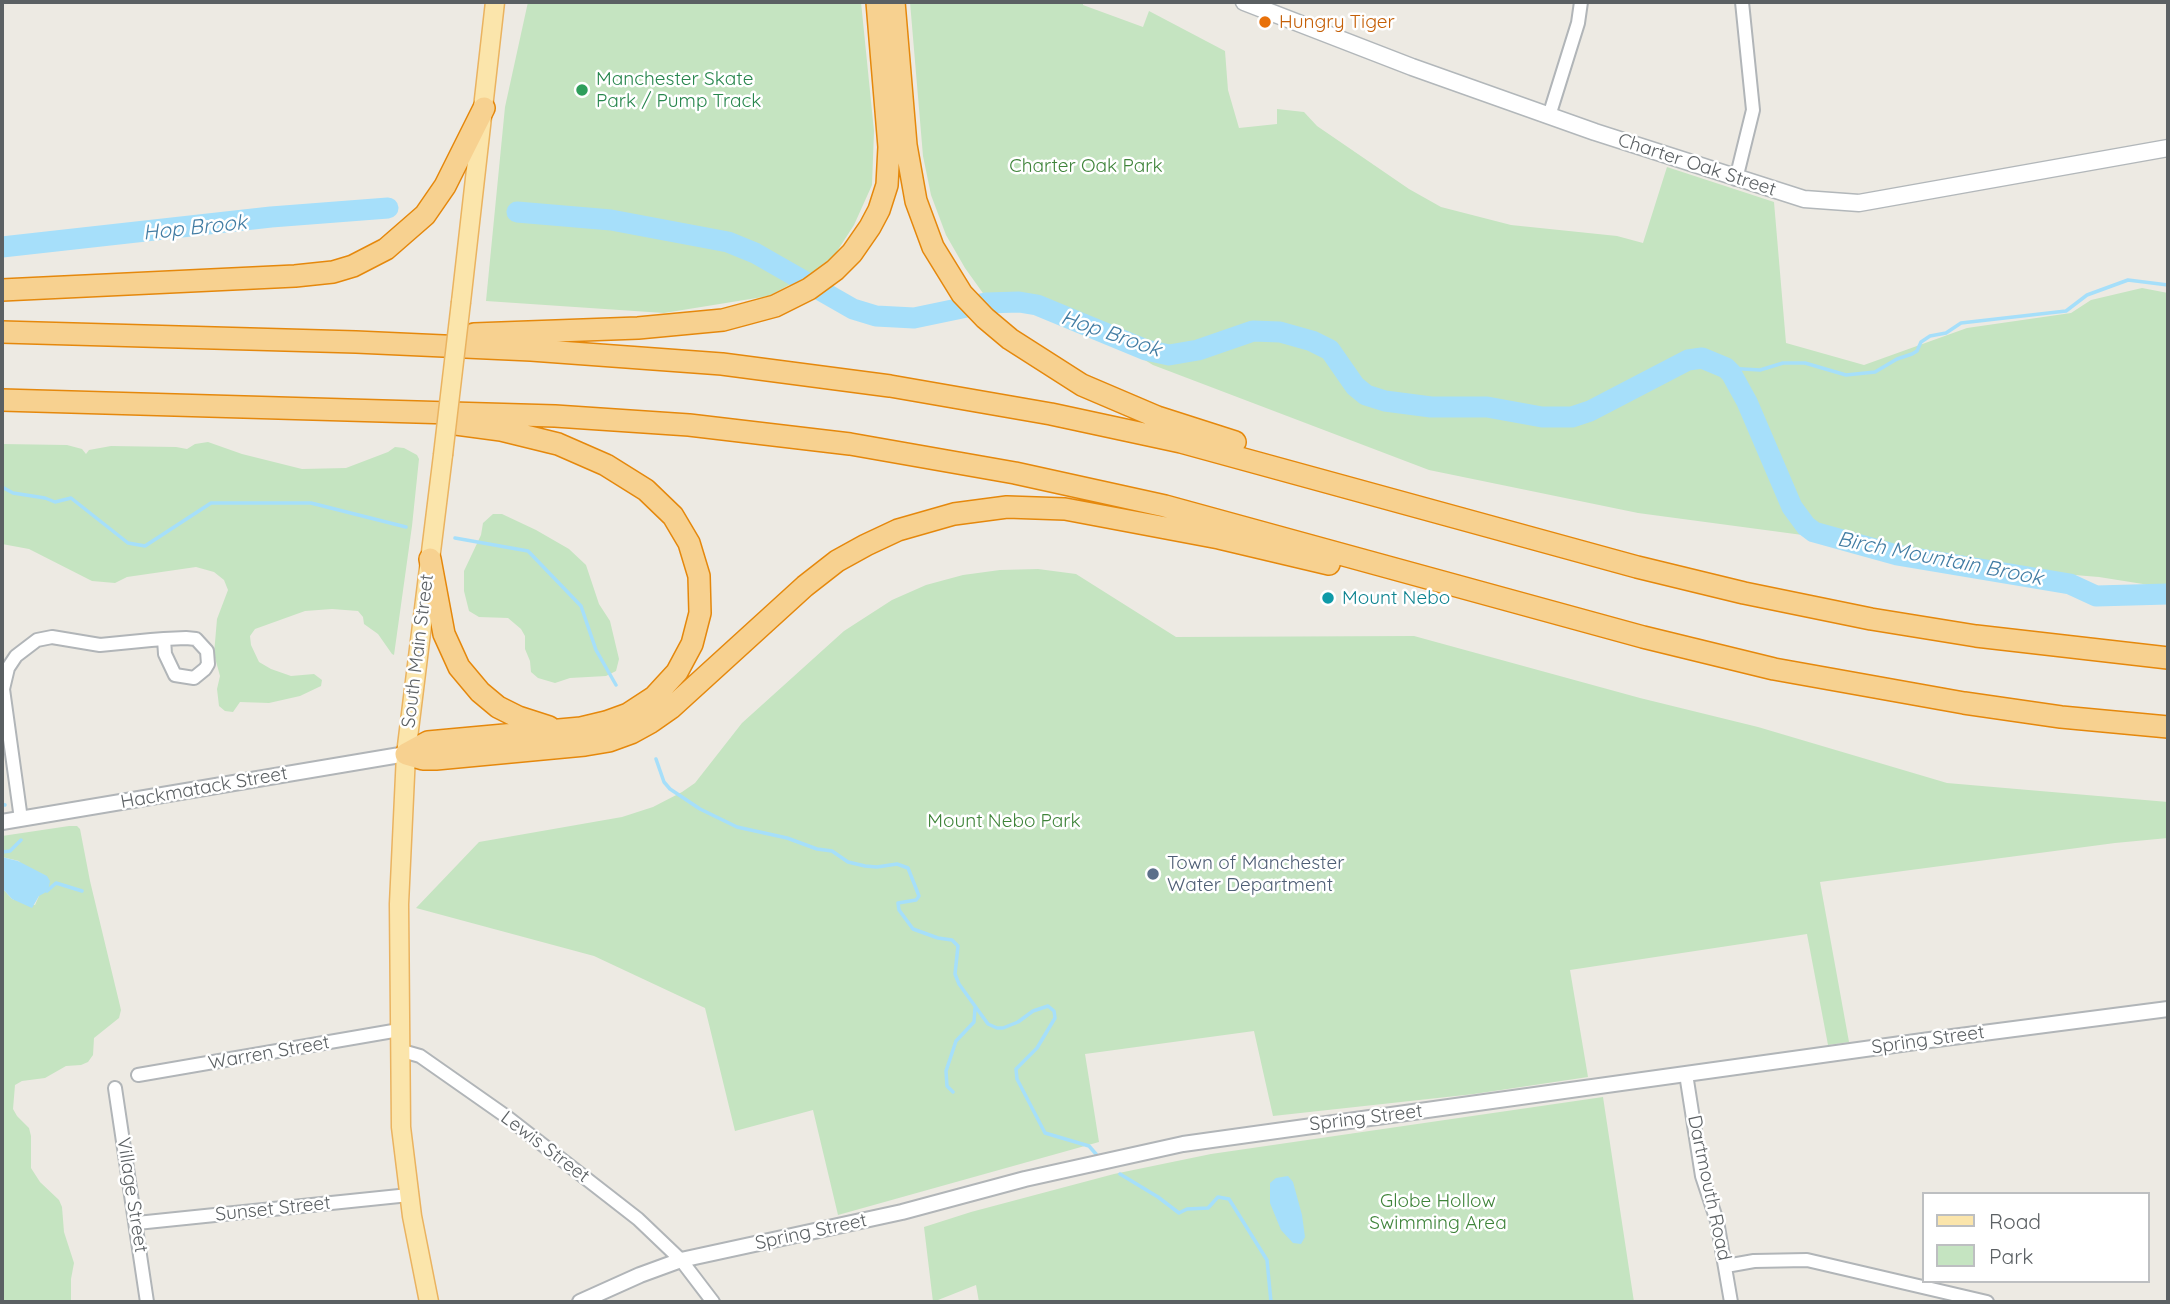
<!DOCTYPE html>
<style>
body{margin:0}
#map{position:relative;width:2170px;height:1304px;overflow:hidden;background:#edeae3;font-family:Quicksand,sans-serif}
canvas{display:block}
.frame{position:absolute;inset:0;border:4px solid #5b6063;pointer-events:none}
.legend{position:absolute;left:1922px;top:1192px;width:228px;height:91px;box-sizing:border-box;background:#fff;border:2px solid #bdbfc1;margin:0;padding:9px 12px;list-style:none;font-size:21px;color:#5b6063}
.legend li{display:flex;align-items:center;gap:14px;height:35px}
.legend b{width:35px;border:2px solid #bdbfc1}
</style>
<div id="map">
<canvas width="2170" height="1304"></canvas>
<div class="frame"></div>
<ul class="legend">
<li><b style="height:9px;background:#fbe5ab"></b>Road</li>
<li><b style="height:19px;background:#c5e4c1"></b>Park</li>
</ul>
</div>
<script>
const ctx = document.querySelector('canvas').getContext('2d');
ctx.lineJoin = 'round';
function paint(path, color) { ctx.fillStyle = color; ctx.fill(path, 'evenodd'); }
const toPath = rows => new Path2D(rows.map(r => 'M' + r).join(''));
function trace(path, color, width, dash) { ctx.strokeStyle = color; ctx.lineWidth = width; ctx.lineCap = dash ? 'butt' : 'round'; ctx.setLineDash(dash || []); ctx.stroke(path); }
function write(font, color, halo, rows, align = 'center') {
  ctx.font = font + ' Quicksand,sans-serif'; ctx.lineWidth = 5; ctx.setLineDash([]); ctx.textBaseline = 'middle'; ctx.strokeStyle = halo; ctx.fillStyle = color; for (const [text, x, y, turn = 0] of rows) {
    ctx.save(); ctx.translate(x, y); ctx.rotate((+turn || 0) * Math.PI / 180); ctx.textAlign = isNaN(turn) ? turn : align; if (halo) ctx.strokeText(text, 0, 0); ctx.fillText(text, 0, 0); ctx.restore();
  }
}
paint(toPath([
 [528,2,861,2,874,131,872,185,854,225,834,256,811,273,769,296,664,313,486,301,505,107],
 [910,2,1083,2,1083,5,1143,27,1149,11,1225,51,1228,90,1239,128,1277,124,1277,109,1304,112,1317,126,1409,189,1441,207,1511,225,1617,236,1643,243,1667,167,1774,202,1786,343,1864,365,1967,328,2071,313,2091,300,2142,288,2168,293,2168,588,2099,577,2001,569,1810,536,1638,513,1429,470,1153,365,1106,337,1043,310,990,303,965,268,946,235,931,195,923,156],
 [208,442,242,454,302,469,346,468,388,452,395,447,404,448,417,455,419,459,412,526,394,655,392,654,378,634,364,624,363,617,358,611,332,609,305,611,255,629,250,636,251,645,259,662,271,669,291,676,314,674,322,680,321,686,300,696,269,703,240,702,233,712,225,711,219,706,217,689,220,676,214,654,217,619,228,590,224,580,214,572,196,567,127,577,115,583,92,581,29,549,2,544,2,444,67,445,82,449,86,454,89,450,111,446,176,447,187,449,195,444],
 [493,514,502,514,536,530,569,549,586,565,599,604,610,621,619,659,616,671,606,676,570,678,555,683,538,678,531,672,530,661,525,649,525,636,521,629,508,618,479,617,469,611,464,591,464,571,481,535,483,523],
 [1038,569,1076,574,1176,637,1414,636,1640,698,1758,727,1947,783,2168,802,2168,838,2115,843,1820,882,1849,1042,1828,1045,1807,934,1570,970,1588,1077,1474,1094,1273,1116,1254,1031,1085,1054,1099,1142,838,1215,813,1110,735,1131,705,1008,594,956,416,908,479,842,622,817,653,807,682,792,695,783,742,723,844,631,892,600,926,585,963,575,1000,570],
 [69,826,77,826,80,829,90,881,121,1010,119,1018,94,1038,93,1055,88,1062,81,1065,66,1066,45,1078,22,1081,15,1085,13,1109,17,1116,29,1128,31,1136,31,1168,40,1182,59,1200,62,1207,64,1232,74,1263,71,1279,71,1302,2,1302,2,888,12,899,35,905,39,896,19,861,2,857,2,836],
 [1603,1097,1634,1302,979,1302,976,1285,933,1302,924,1227,971,1212,1114,1174,1211,1154]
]), '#c5e4c1');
paint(toPath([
 [2,857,18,861,47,876,50,881,48,891,39,896,32,908,12,899,2,888],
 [1288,1176,1293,1182,1302,1215,1305,1237,1301,1244,1293,1243,1281,1230,1270,1203,1270,1183,1276,1178]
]), '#a6dffa');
trace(toPath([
 [1726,368,1760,370,1783,363,1805,363,1846,375,1875,372,1897,359,1912,354,1917,351,1921,342,1930,336,1946,333,1961,323,2066,311,2087,295,2128,280,2168,285],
 [2,487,13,493,45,498,55,502,71,498,128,543,145,546,211,503,311,503,406,527],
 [455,538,528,551,581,606,596,650,616,685],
 [656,759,664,782,670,789,700,809,737,827,787,838,817,849,832,851,848,862,865,866,877,867,897,864,908,868,919,896,916,900,898,903,899,910,913,929,938,938,952,940,958,946,955,974,959,984,988,1024,997,1028,1003,1028,1018,1022,1033,1011,1048,1006,1054,1011,1055,1018,1037,1048,1016,1069,1017,1079,1045,1133,1089,1146,1096,1154],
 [2,804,5,805],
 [2,852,10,851,21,840],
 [47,891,56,883,82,891],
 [953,1092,947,1086,946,1071,956,1041,974,1022,975,1008],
 [1120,1174,1158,1197,1179,1213,1187,1209,1208,1208,1218,1197,1229,1199,1267,1260,1271,1302]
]), '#a6dffa', 3.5);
trace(toPath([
 [517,212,611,220,728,242,755,253,853,309,876,316,914,318,986,303,1019,302,1037,305,1146,350,1169,355,1198,350,1253,331,1280,332,1312,341,1330,350,1355,386,1366,395,1385,401,1431,407,1487,407,1542,417,1572,417,1590,411,1688,360,1702,358,1726,368,1731,373,1747,402,1792,507,1806,526,1814,532,1897,555,2070,584,2096,596,2168,594],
 [2,247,271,217,388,208]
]), '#a6dffa', 21);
const minor = toPath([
 [1549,116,1578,23,1581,2],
 [1736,179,1753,110,1742,2],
 [21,819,3,689,8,668,16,656,37,640,52,637,100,645,151,640,164,639,186,638,196,639,207,651,208,664,205,669,194,678,175,675,165,654,164,639],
 [399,1050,420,1056,507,1117,638,1219,681,1260,713,1302],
 [1686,1074,1702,1176,1717,1221,1731,1302],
 [138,1075,399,1030],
 [115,1088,147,1302],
 [137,1223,409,1195],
 [1726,1266,1754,1261,1807,1260,1987,1302]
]);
const tertiary = toPath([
 [2,822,406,754],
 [580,1302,640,1275,681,1260,902,1212,1025,1179,1183,1144,1937,1039,2168,1009]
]);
const secondary = toPath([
 [1244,2,1412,67,1595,132,1804,199,1859,203,2168,148]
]);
const primary = toPath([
 [461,302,495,2],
 [429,1302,412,1216,401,1127,399,904,406,754,443,455]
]);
const motorway = toPath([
 [894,2,906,145,916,201,933,247,962,294,985,318,1010,339,1082,385,1157,417,1235,442],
 [2,290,295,276,333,272,353,266,386,249,425,215,445,186,484,108],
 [2,332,356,342,531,350,722,364,890,386,1051,414,1181,442,1637,567,1744,593,1871,619,1976,636,2168,658],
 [474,334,638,328,723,320,775,306,809,289,835,270,852,253,870,227,879,210,887,185,889,147,877,2],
 [2,400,555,416,689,425,850,444,1015,473,1165,506,1643,637,1774,669,1964,703,2061,717,2168,727],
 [430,559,444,634,459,667,480,692,498,707,518,717,549,727],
 [406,754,423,759,436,759,585,745,609,741,631,733,651,722,671,708,805,586,837,561,866,545,898,530,954,514,1007,507,1065,509,1219,538,1329,564],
 [406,754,428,742,581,728,606,722,628,714,654,697,677,672,692,644,700,613,699,576,689,543,673,516,646,490,606,465,558,444,501,430,456,424]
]);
trace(minor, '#b1b5b8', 16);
trace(tertiary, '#b1b5b8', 18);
trace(secondary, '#b2b7ba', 19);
trace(primary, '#eab360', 21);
trace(motorway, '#e5880c', 24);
trace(minor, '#fff', 12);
trace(tertiary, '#fff', 14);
trace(secondary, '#fff', 16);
trace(primary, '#fbe5ab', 18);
trace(motorway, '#f7d190', 21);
const primaryBridge = toPath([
 [443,455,461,302]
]);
trace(primaryBridge, '#eab360', 21, []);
trace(primaryBridge, '#fbe5ab', 18);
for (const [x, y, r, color] of [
 [1265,22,7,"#e8710a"],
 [582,90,7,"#2e9e5b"],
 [1328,598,7,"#0f9aa8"],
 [1153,874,7,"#5c6f8a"]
]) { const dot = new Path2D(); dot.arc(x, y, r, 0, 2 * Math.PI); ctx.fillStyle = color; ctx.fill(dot); trace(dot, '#fff', 2.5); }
write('19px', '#c56008', '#fff', [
 ["Hungry Tiger",1279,22]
], 'left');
write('19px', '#27864d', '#fff', [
 ["Manchester Skate",596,79],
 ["Park / Pump Track",596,101]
], 'left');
write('19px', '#5b6063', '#fff', [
 ["Charter Oak Street",1697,165,18],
 ["South Main Street",418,651,-83],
 ["Hackmatack Street",204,788,-10],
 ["Spring Street",1928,1040,-8],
 ["Warren Street",269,1053,-10],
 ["Spring Street",1366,1118,-7],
 ["Lewis Street",545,1147,37],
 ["Dartmouth Road",1709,1188,78],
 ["Village Street",132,1195,81],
 ["Sunset Street",273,1209,-6],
 ["Spring Street",811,1232,-12]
]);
write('19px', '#3f843a', '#fff', [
 ["Charter Oak Park",1086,166],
 ["Mount Nebo Park",1004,821],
 ["Globe Hollow",1438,1201],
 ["Swimming Area",1438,1223]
]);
write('19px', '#0d838f', '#fff', [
 ["Mount Nebo",1342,598]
], 'left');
write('19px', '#4e5e75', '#fff', [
 ["Town of Manchester",1167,863],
 ["Water Department",1167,885]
], 'left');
write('italic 21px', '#417ca3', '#fff', [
 ["Hop Brook",195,228,-6],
 ["Hop Brook",1111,334,19],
 ["Birch Mountain Brook",1940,559,11]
]);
</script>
